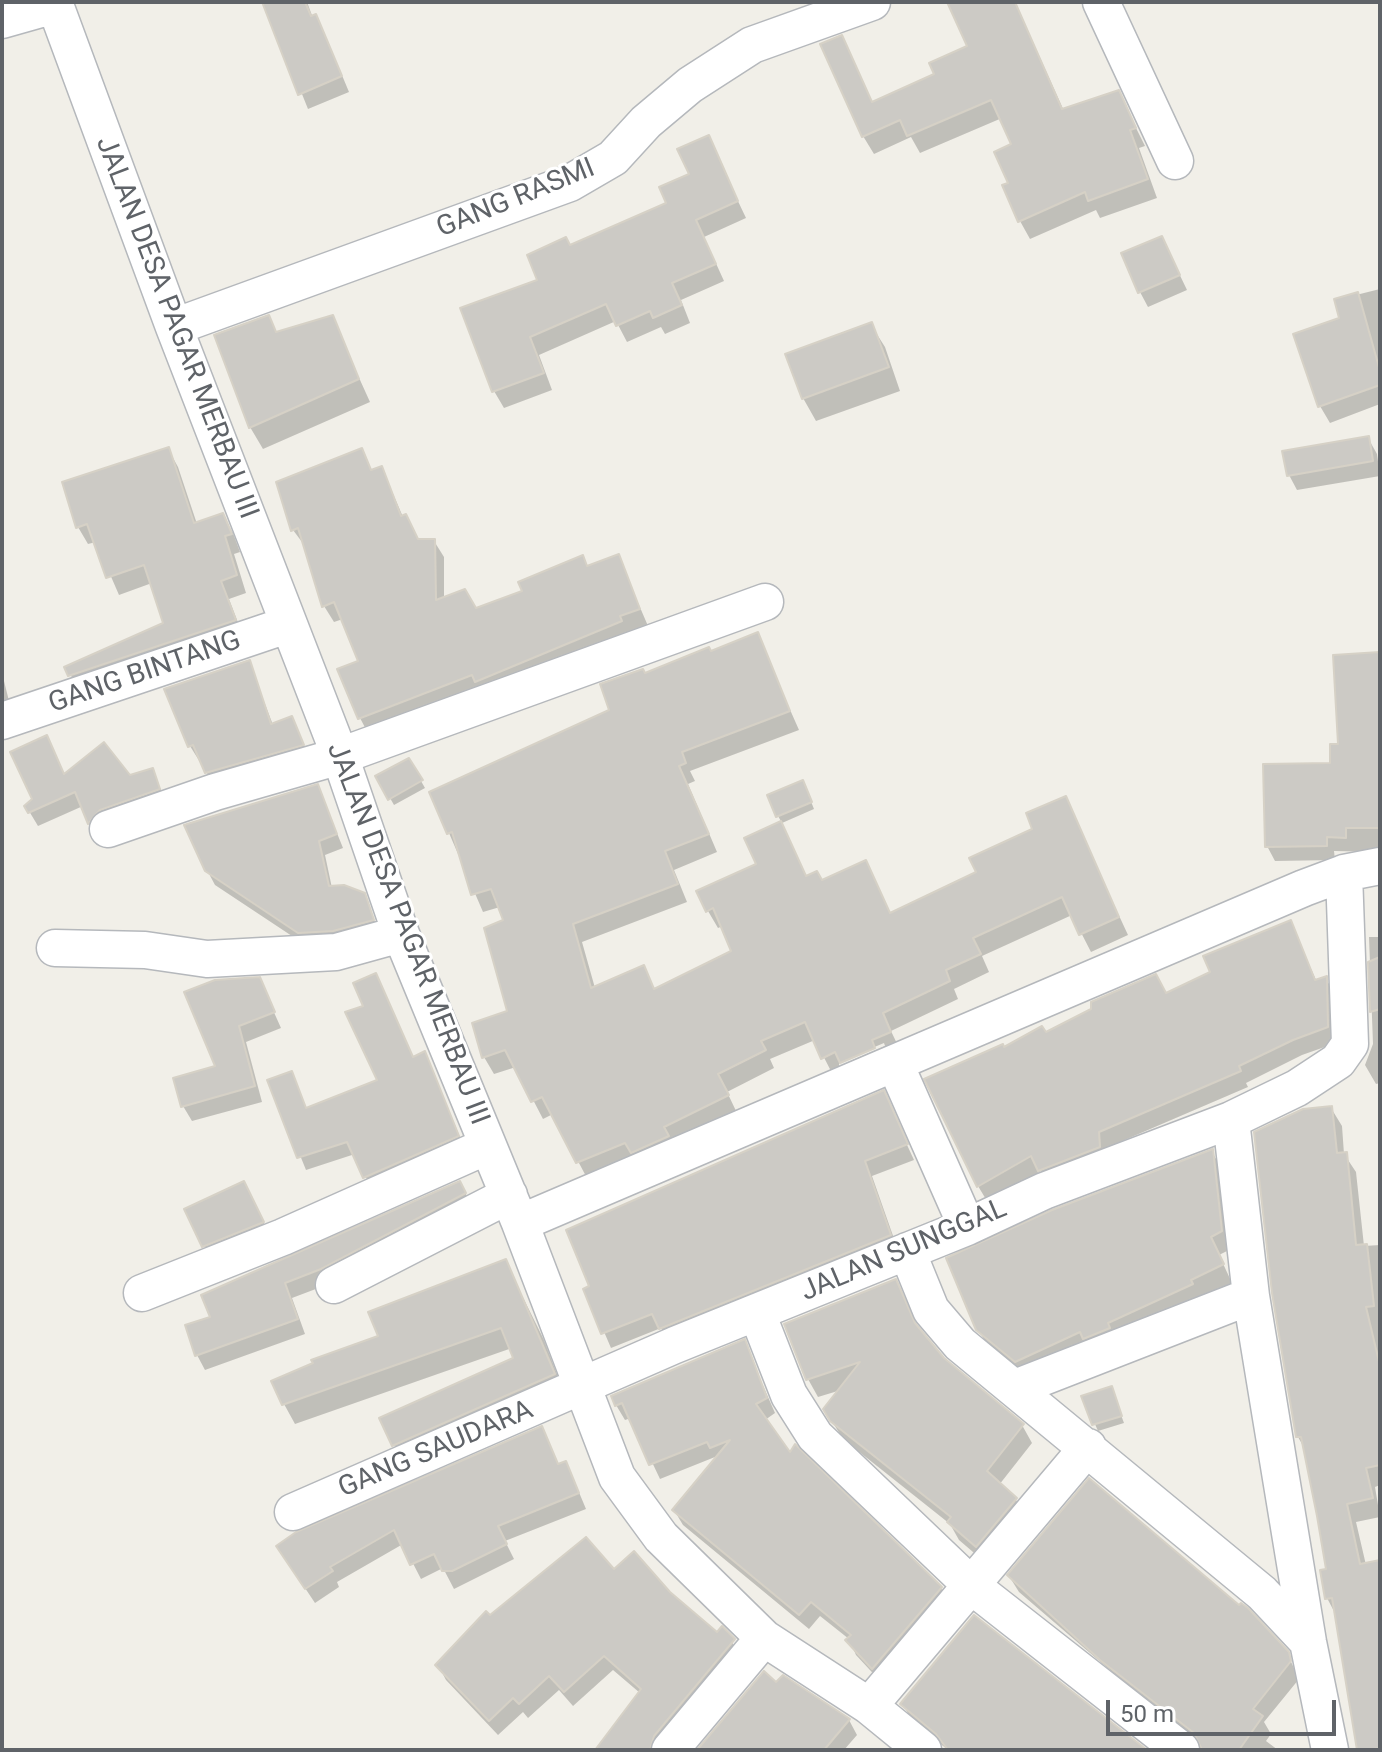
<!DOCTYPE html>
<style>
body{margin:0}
#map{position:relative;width:1382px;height:1752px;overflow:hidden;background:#f1efe8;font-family:Roboto,sans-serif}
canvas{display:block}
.frame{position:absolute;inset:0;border:4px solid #5f6368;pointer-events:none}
.scale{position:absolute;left:1106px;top:1700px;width:230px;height:36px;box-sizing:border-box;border:4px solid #5f6368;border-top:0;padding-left:10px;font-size:24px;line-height:28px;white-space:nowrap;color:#5f6368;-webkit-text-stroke:6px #fff;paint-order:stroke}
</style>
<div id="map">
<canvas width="1382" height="1752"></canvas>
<div class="frame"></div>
<div class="scale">50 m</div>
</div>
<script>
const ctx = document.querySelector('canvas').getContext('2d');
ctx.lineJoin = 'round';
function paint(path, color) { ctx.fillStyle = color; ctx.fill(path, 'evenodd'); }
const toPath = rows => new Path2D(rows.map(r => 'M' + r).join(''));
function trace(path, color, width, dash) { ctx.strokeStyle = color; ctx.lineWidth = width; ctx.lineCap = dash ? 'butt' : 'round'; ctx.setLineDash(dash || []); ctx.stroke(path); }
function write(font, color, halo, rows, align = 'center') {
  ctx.font = font + ' Roboto,sans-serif'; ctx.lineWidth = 6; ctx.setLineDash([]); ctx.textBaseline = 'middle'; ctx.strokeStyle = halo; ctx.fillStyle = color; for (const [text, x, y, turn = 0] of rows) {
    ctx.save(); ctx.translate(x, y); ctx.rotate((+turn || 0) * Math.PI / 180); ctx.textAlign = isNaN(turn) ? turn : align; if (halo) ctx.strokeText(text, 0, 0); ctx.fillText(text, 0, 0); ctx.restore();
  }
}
paint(toPath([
 [265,2,307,2,313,18,315,17,324,32,349,92,308,109],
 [950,2,1015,2,1064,111,1118,92,1145,146,1139,148,1157,198,1100,218,1096,210,1030,239,1020,221,1010,184,1014,145,1002,118,920,153,911,137,874,154,863,136,842,37,873,103,936,75,970,47],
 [708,138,746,218,704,237,724,281,681,300,690,323,665,334,661,327,627,342,616,321,539,355,552,390,504,408,494,391,540,281,570,247,669,204,691,175],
 [1162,238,1187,290,1148,307,1140,292],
 [1380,289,1380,404,1330,423,1320,406,1341,320,1336,300],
 [268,317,278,334,332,318,370,402,263,449,250,427],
 [871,325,885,347,900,391,816,421,803,398],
 [1368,438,1377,454,1380,476,1297,490,1289,475],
 [168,449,178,467,197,524,222,515,233,533,240,552,234,554,246,593,229,599,244,638,80,693,67,668,165,624,152,583,119,595,96,542,88,544,78,527],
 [361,451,372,472,382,468,403,517,418,541,434,541,444,557,444,599,475,610,618,556,648,626,369,735,360,718,361,662,343,619,334,622,324,606,305,546,293,530],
 [757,635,799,730,690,771,695,781,688,784,717,852,674,870,687,902,582,942,595,988,643,968,655,990,734,952,723,926,718,928,708,911,758,865,780,824,807,878,822,883,875,881,891,914,978,873,1035,830,1065,799,1128,935,1091,952,1072,915,982,956,989,972,954,989,958,999,891,1031,900,1050,833,1075,815,1040,770,1059,774,1068,727,1092,737,1113,588,1180,553,1114,543,1119,516,1067,494,1074,484,1057,510,1013,506,921,500,907,483,912,449,833,612,711,644,675],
 [884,1043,885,1046,839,1066,839,1062],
 [1380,654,1380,852,1334,851,1335,860,1275,861,1267,846,1332,765,1340,746,1335,657],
 [249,662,273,725,291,718,310,758,215,786,190,746],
 [2,673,12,713,2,718],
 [54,752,65,776,129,778,152,770,167,803,97,836,83,806,38,826,26,806,34,800],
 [409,760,425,788,394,805,378,777],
 [318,786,343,848,325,855,332,888,363,894,380,934,307,946,215,885,207,870],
 [806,789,814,809,782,823,778,816],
 [1290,922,1317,982,1326,979,1335,994,1336,1043,1302,1055,1246,1083,1248,1087,1106,1148,1108,1163,1049,1186,1041,1171,987,1201,978,1186,1004,1049,1166,996,1213,973],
 [1369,937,1380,937,1380,1083,1376,1084,1365,1065,1373,1044],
 [259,979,281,1028,246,1042,262,1102,192,1121,183,1106,218,1068],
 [413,1059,431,1067,465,1149,372,1190,355,1154,306,1170,270,1081,291,1073,307,1110,379,1081],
 [883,1093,914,1160,872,1176,898,1250,669,1343,661,1328,611,1348,586,1290,592,1287,654,1196,652,1192],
 [1331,1108,1342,1126,1344,1154,1356,1172,1364,1246,1380,1245,1380,1485,1375,1487,1380,1517,1356,1522,1366,1565,1380,1562,1380,1750,1359,1750,1336,1615,1327,1598,1329,1571,1306,1451,1298,1437],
 [1212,1152,1222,1169,1231,1249,1219,1255,1232,1283,1026,1379,989,1348,978,1329],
 [460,1183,468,1198,329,1284,292,1298,305,1334,205,1370,197,1355,213,1318],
 [252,1198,271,1238,212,1261,204,1246],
 [505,1261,544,1340,565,1395,405,1464,394,1445,516,1359,512,1348,295,1424,284,1404],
 [895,1281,919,1331,943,1359,1022,1425,1032,1443,999,1485,1016,1500,1026,1517,987,1564,959,1540,950,1524,843,1439,825,1410,841,1390,818,1397,808,1379],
 [744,1342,775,1413,765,1420,790,1455,941,1588,949,1603,882,1683,856,1655,849,1639,820,1616,809,1629,683,1525,674,1510,720,1455,660,1479,631,1418,625,1420,616,1405],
 [1111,1388,1124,1423,1098,1431,1083,1397],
 [542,1428,559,1466,565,1463,573,1478,586,1509,505,1541,514,1559,454,1589,443,1568,421,1579,403,1544,337,1582,339,1587,315,1603,287,1561],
 [1009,1576,1287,1653,1299,1679,1264,1722,1271,1734,1266,1741,1278,1750,1203,1750,1019,1592],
 [669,1594,717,1635,722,1629,742,1656,665,1750,652,1750,631,1732,640,1693,613,1670,573,1706,559,1690,528,1718,523,1712,498,1735,446,1680,438,1665,490,1618],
 [776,1685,849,1720,857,1735,844,1750,699,1750],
 [903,1704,1144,1750,948,1750,912,1721]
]), '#0003');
const building = toPath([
 [262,2,305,2,311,16,316,14,342,76,298,95,262,2],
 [947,2,1015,2,1062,109,1119,90,1136,128,1130,130,1148,179,1088,201,1085,192,1018,222,1002,185,1008,183,994,152,1011,144,991,100,907,136,900,120,862,137,820,44,842,35,872,102,934,74,929,63,967,46,947,2],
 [709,135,738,201,696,220,716,264,672,283,682,305,653,318,650,311,616,326,606,304,530,337,544,373,492,392,460,308,537,280,527,255,566,237,570,245,666,203,659,187,689,174,677,149,709,135],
 [1162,236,1180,275,1138,293,1121,253,1162,236],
 [1358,292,1380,371,1380,385,1318,407,1293,334,1339,318,1334,299,1358,292],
 [269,315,276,332,333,315,359,379,249,428,214,335,269,315],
 [872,322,889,367,802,399,785,354,872,322],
 [1369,436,1373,461,1287,476,1282,451,1369,436],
 [169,447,194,523,223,513,232,534,225,536,237,575,221,581,236,620,68,676,64,667,163,623,144,565,106,578,87,524,76,528,62,482,169,447],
 [362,448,371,470,382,466,401,516,406,514,418,539,435,539,436,600,465,589,476,608,522,591,518,582,583,555,587,566,619,554,640,609,620,616,622,621,475,682,472,675,358,719,337,669,358,661,334,602,322,607,298,528,291,531,276,482,362,448],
 [758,632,790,711,682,752,686,763,679,766,709,834,665,851,678,884,573,924,591,988,644,965,654,989,731,951,713,908,706,912,696,891,756,864,744,838,781,821,806,876,817,871,822,880,866,860,890,913,976,872,969,858,1032,829,1026,813,1066,796,1119,917,1079,935,1062,897,973,938,981,954,946,970,950,981,883,1013,891,1032,872,1040,875,1048,840,1063,835,1052,821,1059,805,1022,761,1041,766,1050,718,1074,729,1095,664,1127,669,1136,631,1153,625,1143,576,1163,542,1097,531,1102,505,1050,482,1058,472,1023,507,1011,484,928,503,920,491,889,471,895,452,832,447,834,429,792,609,710,600,684,643,669,645,673,709,647,711,651,758,632],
 [1380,652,1379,828,1346,828,1346,838,1327,837,1327,846,1265,847,1263,764,1330,763,1330,744,1338,744,1333,655,1380,652],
 [250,660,271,724,292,716,304,745,205,773,193,745,188,747,164,689,250,660],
 [47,735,64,774,104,742,130,775,153,768,160,789,100,810,88,824,75,792,28,813,24,806,32,799,10,752,47,735],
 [409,758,423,780,388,800,375,776,409,758],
 [803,780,812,802,776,817,767,795,803,780],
 [318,784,337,834,319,841,329,886,344,885,365,893,374,920,333,931,298,933,205,871,184,825,318,784],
 [1291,920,1315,980,1327,976,1328,1027,1293,1040,1239,1066,1241,1071,1099,1132,1100,1147,1038,1171,1031,1156,977,1187,924,1079,1003,1044,1004,1047,1042,1026,1046,1032,1091,1009,1091,1002,1156,974,1166,993,1210,972,1203,956,1291,920],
 [1380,957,1380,1009,1370,1012,1368,962,1380,957],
 [376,973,413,1057,425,1051,459,1136,363,1178,347,1142,297,1158,267,1080,292,1071,306,1108,377,1080,345,1012,363,1006,353,983,376,973],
 [260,977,275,1012,239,1026,255,1086,181,1107,173,1078,215,1066,184,992,215,980,260,977],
 [884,1090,908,1144,865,1161,891,1235,659,1329,652,1314,601,1334,583,1289,589,1286,566,1230,884,1090],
 [1332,1106,1337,1153,1347,1152,1356,1245,1367,1244,1374,1306,1366,1307,1380,1366,1380,1465,1366,1468,1373,1498,1347,1504,1360,1564,1380,1560,1380,1748,1367,1750,1357,1750,1332,1598,1325,1599,1320,1570,1326,1569,1317,1516,1301,1437,1296,1437,1272,1293,1254,1132,1303,1109,1332,1106],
 [1213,1149,1222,1231,1211,1237,1224,1264,1191,1280,1193,1284,1108,1323,1110,1328,1083,1339,1080,1332,1015,1362,976,1330,946,1258,1052,1210,1213,1149],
 [244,1181,264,1222,202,1247,184,1209,244,1181],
 [460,1181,466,1193,321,1269,285,1283,298,1319,195,1356,185,1325,210,1317,201,1295,460,1181],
 [506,1259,555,1374,392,1446,379,1418,513,1358,501,1328,282,1405,271,1381,313,1363,311,1360,378,1336,368,1312,506,1259],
 [896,1279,915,1323,944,1358,1024,1424,987,1471,1017,1498,976,1547,947,1522,951,1517,830,1421,823,1409,860,1362,806,1380,784,1324,896,1279],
 [745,1339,767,1398,756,1404,790,1452,795,1444,942,1587,872,1669,845,1640,851,1635,811,1602,799,1615,672,1510,730,1440,710,1448,707,1442,649,1465,622,1403,615,1406,611,1396,745,1339],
 [1112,1386,1122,1416,1092,1425,1081,1396,1112,1386],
 [542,1426,558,1464,566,1461,579,1493,498,1526,507,1544,452,1571,442,1571,434,1554,410,1565,394,1530,330,1567,333,1571,305,1589,276,1546,296,1532,542,1426],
 [1089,1478,1239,1605,1241,1603,1248,1608,1289,1652,1291,1661,1253,1709,1263,1716,1239,1750,1202,1750,1194,1733,1100,1660,1007,1575,1089,1478],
 [586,1537,614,1569,634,1551,670,1592,717,1632,722,1626,735,1639,654,1736,650,1750,595,1750,641,1689,604,1656,564,1692,549,1676,519,1704,513,1698,489,1721,435,1665,486,1611,490,1615,586,1537],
 [974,1615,1147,1750,948,1750,936,1734,900,1704,974,1615],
 [764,1671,776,1682,783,1675,850,1719,824,1750,697,1750,764,1671]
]);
paint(building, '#cccac5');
trace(building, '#d6d1c6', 2);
const minor = toPath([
 [54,2,174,327,340,756,401,934,520,1223,617,1477,661,1537,764,1638,869,1706,923,1750],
 [1101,2,1175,161],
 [2,20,55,5],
 [174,327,570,183,613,158,646,122,690,85,752,45,872,2],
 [2,721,287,625],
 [108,829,215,792,340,756,765,602],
 [55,948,145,950,207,959,336,952,401,934],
 [895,1064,967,1227],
 [1231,1120,1251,1296,1308,1642,1330,1750],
 [520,1223,1304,888,1344,873,1380,866],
 [907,1251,931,1310,960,1344,1262,1593,1308,1642],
 [334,1285,509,1195],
 [142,1293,283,1237,487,1146],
 [757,1313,789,1395,815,1436,973,1587,1181,1750],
 [1015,1388,1251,1296],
 [293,1512,675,1345,967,1227,1044,1191,1231,1120,1297,1088,1338,1061,1350,1044,1344,873],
 [869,1706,1088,1447],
 [670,1750,764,1638]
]);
trace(minor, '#b5b8bc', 39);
trace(minor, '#fff', 36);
write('28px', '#5f6368', '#fff', [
 ["GANG RASMI",516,199,-22],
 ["JALAN DESA PAGAR MERBAU III",176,328,69],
 ["GANG BINTANG",145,673,-19],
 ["JALAN DESA PAGAR MERBAU III",407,934,69],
 ["JALAN SUNGGAL",904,1251,-23],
 ["GANG SAUDARA",436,1450,-23]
]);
</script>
